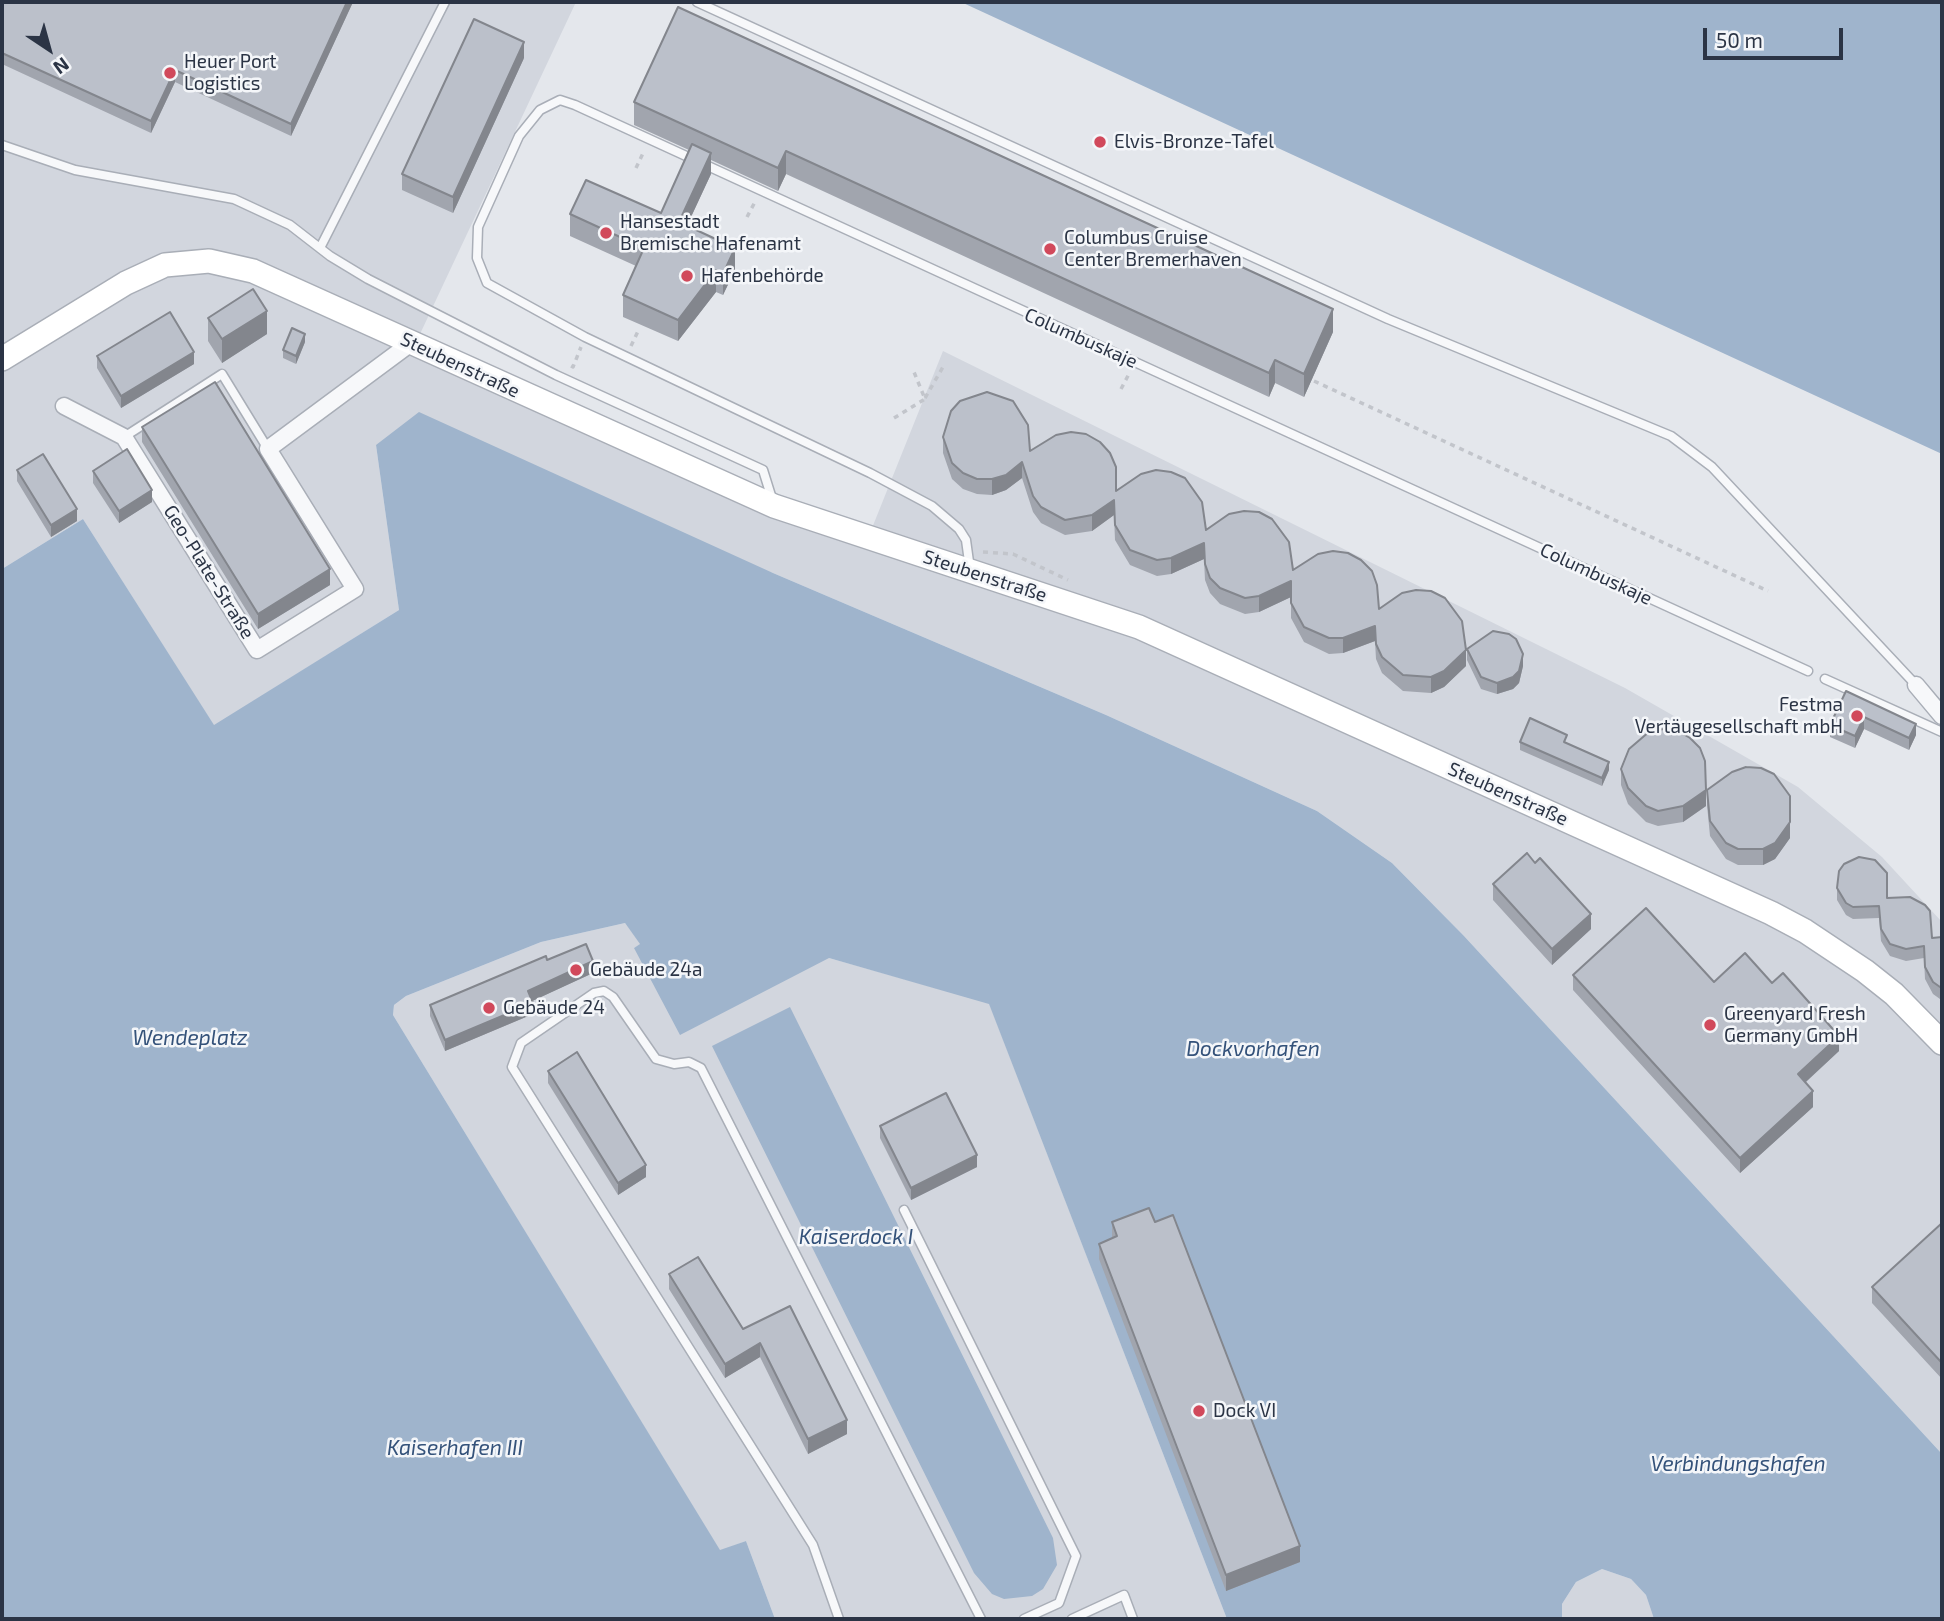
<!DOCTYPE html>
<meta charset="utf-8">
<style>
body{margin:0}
#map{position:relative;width:1944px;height:1621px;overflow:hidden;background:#e4e7ec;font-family:"Exo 2",sans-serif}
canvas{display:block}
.frame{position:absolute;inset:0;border:4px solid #2b3445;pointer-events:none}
.north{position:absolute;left:14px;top:14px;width:70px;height:70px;-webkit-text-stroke:5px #f4f6f9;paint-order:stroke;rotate:144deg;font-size:19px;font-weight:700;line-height:28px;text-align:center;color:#2b3445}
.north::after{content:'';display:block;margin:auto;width:24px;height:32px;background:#2b3445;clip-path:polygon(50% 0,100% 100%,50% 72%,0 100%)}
.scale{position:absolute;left:1703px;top:28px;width:140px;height:32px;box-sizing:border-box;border:4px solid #2b3445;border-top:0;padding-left:9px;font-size:21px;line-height:24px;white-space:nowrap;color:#2b3445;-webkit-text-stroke:5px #f4f6f9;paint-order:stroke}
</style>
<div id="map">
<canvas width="1944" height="1621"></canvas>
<div class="frame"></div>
<div class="north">N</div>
<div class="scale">50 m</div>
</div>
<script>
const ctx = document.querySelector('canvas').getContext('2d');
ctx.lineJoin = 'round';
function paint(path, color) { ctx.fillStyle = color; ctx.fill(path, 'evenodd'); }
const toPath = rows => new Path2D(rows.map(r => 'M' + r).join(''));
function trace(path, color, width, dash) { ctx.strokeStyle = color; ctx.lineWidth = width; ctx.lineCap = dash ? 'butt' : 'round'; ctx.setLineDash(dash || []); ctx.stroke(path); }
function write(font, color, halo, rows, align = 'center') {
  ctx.font = font + ' "Exo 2",sans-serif'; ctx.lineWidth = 5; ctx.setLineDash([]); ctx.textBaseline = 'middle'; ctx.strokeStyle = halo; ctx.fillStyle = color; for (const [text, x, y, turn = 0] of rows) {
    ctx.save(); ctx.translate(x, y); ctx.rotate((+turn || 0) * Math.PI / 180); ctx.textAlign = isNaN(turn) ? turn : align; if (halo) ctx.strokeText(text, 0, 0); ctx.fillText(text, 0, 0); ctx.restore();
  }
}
paint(toPath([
 [2,2,576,2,420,334,635,439,870,533,943,351,1625,688,1798,787,1882,857,1942,922,1942,1454,1464,936,1392,863,1317,811,1106,715,773,573,376,445,399,610,214,726,83,519,2,569],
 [625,923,641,944,634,948,829,958,989,1003,1227,1619,775,1619,746,1541,720,1551,393,1015,394,1005,406,996,541,942],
 [1602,1569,1631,1579,1646,1595,1654,1619,1562,1619,1562,1604,1576,1582]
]), '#d2d6de');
paint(toPath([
 [961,2,1942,2,1942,454],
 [419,412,773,573,1106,715,1317,811,1392,863,1464,936,1942,1454,1942,1619,1654,1619,1646,1595,1631,1579,1602,1569,1576,1582,1562,1604,1562,1619,1227,1619,989,1004,829,958,680,1035,634,948,640,944,625,923,541,942,406,996,394,1005,393,1015,720,1550,746,1541,775,1619,2,1619,2,569,83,519,214,725,399,610,376,445],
 [790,1007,1053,1538,1057,1565,1043,1589,1032,1596,1004,1599,992,1594,974,1573,712,1046]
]), '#9fb4cc');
const lane = toPath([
 [697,2,1388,319,1671,436,1712,467,1916,685],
 [2,145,75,170,234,199,290,225,330,256,368,279,556,375,763,470,773,502],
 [320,248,445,2],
 [124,437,222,374,268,449],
 [970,569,966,540,959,529,932,506,870,473,585,337,487,283,477,258,478,227,519,136,540,110,560,100,575,105,1808,671],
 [1825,679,1942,732],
 [904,1210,1076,1556,1059,1603,1024,1619],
 [839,1619,813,1545,512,1067,521,1043,594,993,604,991,613,997,656,1059,674,1064,689,1062,701,1068,981,1619],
 [1072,1619,1124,1595,1133,1619]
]);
const street = toPath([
 [64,406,124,437,257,650,355,589,268,449,411,343],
 [1916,685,1942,716]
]);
const secondary = toPath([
 [2,359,126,283,165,265,209,261,253,271,774,506,1139,627,1771,913,1805,931,1865,971,1894,994,1942,1043]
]);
trace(lane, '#a9aeb7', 11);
trace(street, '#a9aeb7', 19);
trace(secondary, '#a9aeb7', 26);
trace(toPath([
 [636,168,644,151],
 [747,217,756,200],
 [631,346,639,329],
 [571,366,573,367,581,347],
 [1314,381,1768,591],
 [1121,389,1130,372],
 [925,398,943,367],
 [894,418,925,399,914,372],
 [983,552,1013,554,1068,580]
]), '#c2c5cb', 3.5, [5, 5]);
trace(lane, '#f7f8fa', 8);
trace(street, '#f7f8fa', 16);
trace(secondary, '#fff', 23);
paint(toPath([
 [2,2,353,2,291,136,175,82,151,133,2,64],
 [678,7,1333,332,1304,397,1275,383,1269,397,786,174,778,191,711,160,711,174,687,225,735,270,723,295,716,292,678,341,623,317,623,295,636,266,570,236,570,214,661,213,689,150,634,125,634,102],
 [524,58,453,213,402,190,402,174],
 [208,318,267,334,222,363,208,341],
 [305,342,296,364,283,358,283,350],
 [97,356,194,364,121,408,97,368],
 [142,427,330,585,258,629,142,442],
 [943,437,1030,451,1116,491,1379,609,1466,666,1444,687,1431,693,1403,691,1382,673,1376,659,1375,641,1343,653,1329,654,1304,642,1291,618,1291,597,1259,612,1245,614,1220,604,1210,593,1205,580,1204,559,1171,574,1157,576,1130,565,1115,540,1114,515,1092,531,1065,535,1041,523,1033,512,1022,478,1006,490,992,495,977,494,963,489,952,479,943,453],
 [17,470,77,521,51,537,17,481],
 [93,471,152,502,119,523,93,483],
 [1467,649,1523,666,1519,683,1513,689,1497,694,1481,689,1467,660],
 [1846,691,1916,735,1909,750,1864,729,1855,748,1830,737,1830,725],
 [1520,742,1567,743,1609,770,1602,786,1520,750],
 [1621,769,1706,806,1683,822,1658,826,1646,822,1628,804,1621,785],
 [1707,790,1790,838,1775,859,1763,865,1738,865,1726,859,1710,836,1707,805],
 [1493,884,1591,929,1552,965,1493,900],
 [1837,888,1887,898,1932,938,1942,937,1942,999,1940,999,1933,994,1925,979,1924,958,1906,961,1890,956,1881,941,1879,918,1853,919,1846,915,1837,900],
 [593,973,532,1001,533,1014,445,1051,430,1016,430,1005],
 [1573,975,1714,982,1772,983,1839,1051,1806,1082,1813,1107,1740,1173,1573,990],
 [548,1071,646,1177,618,1195,548,1083],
 [880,1126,977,1167,911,1200,880,1138],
 [1112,1222,1300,1562,1226,1591,1099,1259,1099,1244,1112,1238],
 [1942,1223,1942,1379,1872,1303,1872,1287],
 [669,1274,743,1329,790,1306,847,1434,808,1454,760,1357,725,1378,669,1289]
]), '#a1a5ae');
paint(toPath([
 [347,2,353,2,291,136,291,124],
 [524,42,524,58,453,213,453,197],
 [175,70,175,82,151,133,151,121],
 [786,151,786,174,778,191,778,168],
 [711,153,711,174,679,243,679,222],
 [735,248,735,270,723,295,723,274],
 [716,270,716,292,678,341,678,320],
 [1333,309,1333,332,1304,397,1304,374],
 [267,311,267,334,222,363,222,339],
 [305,334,305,342,296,364,296,356],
 [194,352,194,364,121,408,121,396],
 [1275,360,1275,383,1269,397,1269,373],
 [1022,462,1022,478,1006,490,992,495,992,479],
 [152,490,152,502,119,523,119,511],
 [1114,500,1114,515,1092,531,1092,515],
 [77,509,77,521,51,537,51,525],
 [1204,543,1204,559,1171,574,1171,558],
 [330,569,330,585,258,629,258,614],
 [1291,581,1291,597,1259,612,1259,596],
 [1375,626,1375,641,1343,653,1343,638],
 [1466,650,1466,666,1444,687,1431,693,1431,677],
 [1523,654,1523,666,1519,683,1513,689,1497,694,1497,683],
 [1864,717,1864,729,1855,748,1855,736],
 [1916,724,1916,735,1909,750,1909,738],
 [1609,762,1609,770,1602,786,1602,778],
 [1706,790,1706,806,1683,822,1683,806],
 [1790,822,1790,838,1775,859,1763,865,1763,849],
 [1591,914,1591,929,1552,965,1552,949],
 [593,961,593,973,528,1003,528,991],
 [533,1003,533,1014,445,1051,445,1040],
 [1839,1036,1839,1051,1798,1089,1798,1074],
 [1813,1091,1813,1107,1740,1173,1740,1158],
 [977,1155,977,1167,911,1200,911,1188],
 [646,1165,646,1177,618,1195,618,1183],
 [760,1343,760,1357,725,1378,725,1364],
 [847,1420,847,1434,808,1454,808,1439],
 [1300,1546,1300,1562,1226,1591,1226,1575]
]), '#83868d');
const building = toPath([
 [2,2,347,2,291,124,175,70,151,121,2,53,2,2],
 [678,7,1333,309,1304,374,1275,360,1269,373,786,151,778,168,634,102,678,7],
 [474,19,524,42,453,197,402,174,474,19],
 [692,144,711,153,679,222,735,248,723,274,716,270,678,320,623,295,644,248,570,214,586,180,661,213,692,144],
 [253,289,267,311,222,339,208,318,253,289],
 [170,312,194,352,121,396,97,356,170,312],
 [292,328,305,334,296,356,283,350,292,328],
 [215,382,330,569,258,614,142,427,215,382],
 [987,392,1013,401,1028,425,1030,451,1056,435,1071,432,1086,434,1100,442,1110,453,1116,467,1116,491,1141,474,1156,470,1171,472,1185,478,1202,502,1206,530,1229,514,1244,511,1259,512,1272,519,1289,542,1293,570,1318,554,1333,551,1348,553,1361,560,1372,571,1377,585,1379,609,1402,593,1416,590,1431,591,1445,598,1462,621,1466,650,1444,671,1431,677,1403,675,1382,657,1376,644,1375,626,1343,638,1329,638,1304,627,1291,603,1291,581,1259,596,1245,598,1220,588,1210,578,1205,564,1204,543,1171,558,1157,560,1130,550,1115,525,1114,500,1092,515,1065,520,1041,507,1033,496,1022,462,1006,475,992,479,977,479,963,473,952,463,943,437,951,411,960,401,987,392],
 [127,449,152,490,119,511,93,471,127,449],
 [43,454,77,509,51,525,17,470,43,454],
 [1493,631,1509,634,1516,639,1523,654,1519,671,1513,677,1497,683,1481,677,1467,649,1493,631],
 [1846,691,1916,724,1909,738,1864,717,1855,736,1830,725,1846,691],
 [1530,718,1567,735,1564,742,1609,762,1602,778,1520,742,1530,718],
 [1664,729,1678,731,1690,738,1700,748,1705,761,1706,790,1683,806,1658,811,1646,806,1628,788,1621,769,1629,749,1650,731,1664,729],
 [1746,767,1761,768,1774,774,1790,796,1790,822,1775,843,1763,849,1738,849,1726,843,1710,821,1707,790,1732,772,1746,767],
 [1527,853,1535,863,1540,858,1591,914,1552,949,1493,884,1527,853],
 [1859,857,1875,860,1887,873,1887,898,1910,897,1925,905,1930,911,1932,938,1942,937,1942,987,1940,987,1933,982,1925,967,1924,946,1906,949,1890,944,1881,929,1879,906,1853,907,1846,903,1837,888,1839,871,1844,864,1859,857],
 [1646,908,1714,982,1745,953,1772,983,1783,973,1839,1036,1798,1074,1813,1091,1740,1158,1573,975,1646,908],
 [586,944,593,961,528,991,533,1003,445,1040,430,1005,546,956,547,960,586,944],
 [577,1052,646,1165,618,1183,548,1071,577,1052],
 [946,1093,977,1155,911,1188,880,1126,946,1093],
 [1149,1208,1155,1222,1173,1215,1300,1546,1226,1575,1099,1244,1117,1236,1112,1222,1149,1208],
 [1942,1223,1942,1363,1872,1287,1942,1223],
 [698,1257,743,1329,790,1306,847,1420,808,1439,760,1343,725,1364,669,1274,698,1257]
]);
paint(building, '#bbc0ca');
trace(building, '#83868d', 2);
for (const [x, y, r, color] of [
 [170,73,7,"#d1495b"],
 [1100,142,7,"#d1495b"],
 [606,233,7,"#d1495b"],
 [1050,249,7,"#d1495b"],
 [687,276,7,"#d1495b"],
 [1857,716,7,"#d1495b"],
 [576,970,7,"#d1495b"],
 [489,1008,7,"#d1495b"],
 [1710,1025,7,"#d1495b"],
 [1199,1411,7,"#d1495b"]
]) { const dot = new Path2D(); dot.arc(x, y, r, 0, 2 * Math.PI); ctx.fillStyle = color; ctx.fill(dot); trace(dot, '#f4f6f9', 2.5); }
write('19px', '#2b3445', '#f4f6f9', [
 ["Heuer Port",184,62],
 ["Logistics",184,84],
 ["Elvis-Bronze-Tafel",1114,142],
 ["Hansestadt",620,222],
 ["Bremische Hafenamt",620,244],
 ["Columbus Cruise",1064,238],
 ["Center Bremerhaven",1064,260],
 ["Hafenbehörde",701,276],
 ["Festma",1843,705,"right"],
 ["Vertäugesellschaft mbH",1843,727,"right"],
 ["Gebäude 24a",590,970],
 ["Gebäude 24",503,1008],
 ["Greenyard Fresh",1724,1014],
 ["Germany GmbH",1724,1036],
 ["Dock VI",1213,1411]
], 'left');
write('19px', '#2b3445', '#f4f6f9', [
 ["Columbuskaje",1081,338,24],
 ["Steubenstraße",460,365,25],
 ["Geo-Plate-Straße",209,572,58],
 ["Columbuskaje",1596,574,25],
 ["Steubenstraße",985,576,18],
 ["Steubenstraße",1508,794,24]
]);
write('italic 21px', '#34527a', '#f4f6f9', [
 ["Wendeplatz",190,1038],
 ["Dockvorhafen",1253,1049],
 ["Kaiserdock I",856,1237],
 ["Kaiserhafen III",455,1448],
 ["Verbindungshafen",1738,1464]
]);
</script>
